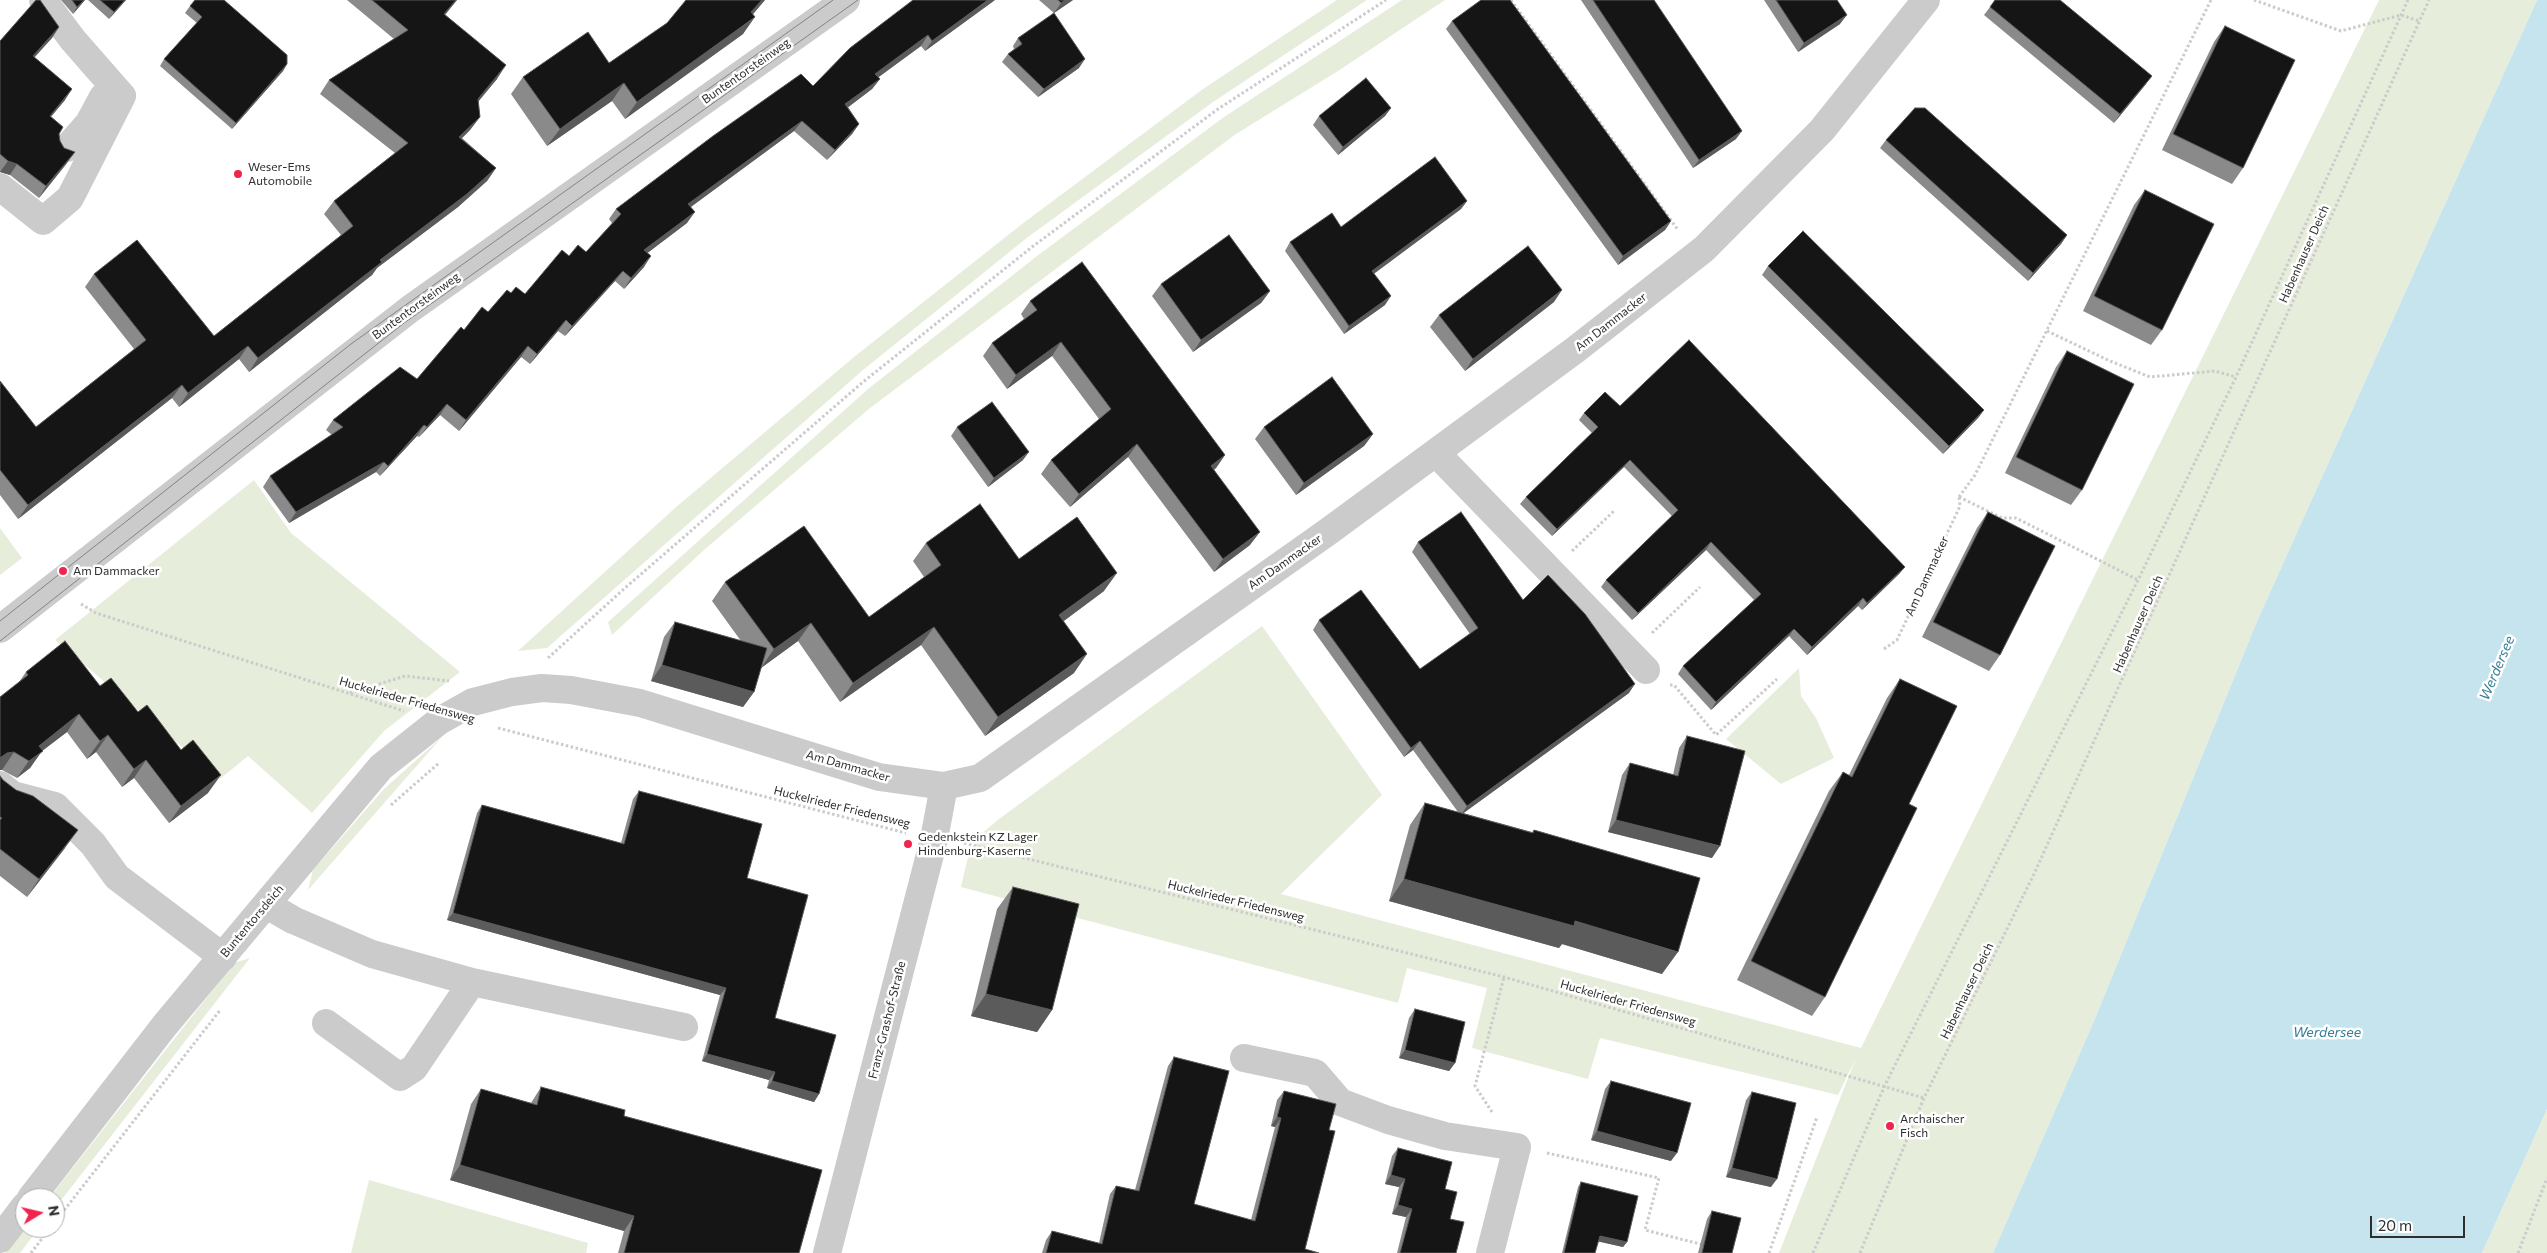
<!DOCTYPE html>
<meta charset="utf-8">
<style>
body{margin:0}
#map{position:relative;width:2547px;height:1253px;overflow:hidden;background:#fff;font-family:Commissioner,sans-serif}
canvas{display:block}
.north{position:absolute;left:15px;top:1188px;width:50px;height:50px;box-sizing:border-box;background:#fff;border:1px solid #ababab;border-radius:50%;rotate:81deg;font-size:14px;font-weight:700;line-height:20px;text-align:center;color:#2e2e2e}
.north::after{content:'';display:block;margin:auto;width:18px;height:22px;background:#f1244f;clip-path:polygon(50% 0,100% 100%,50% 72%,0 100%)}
.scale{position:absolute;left:2370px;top:1216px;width:95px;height:22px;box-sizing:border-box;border:2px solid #2e2e2e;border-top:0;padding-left:6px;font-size:15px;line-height:18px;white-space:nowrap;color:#2e2e2e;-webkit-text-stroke:4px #fff;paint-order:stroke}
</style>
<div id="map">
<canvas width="2547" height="1253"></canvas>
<div class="north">N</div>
<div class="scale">20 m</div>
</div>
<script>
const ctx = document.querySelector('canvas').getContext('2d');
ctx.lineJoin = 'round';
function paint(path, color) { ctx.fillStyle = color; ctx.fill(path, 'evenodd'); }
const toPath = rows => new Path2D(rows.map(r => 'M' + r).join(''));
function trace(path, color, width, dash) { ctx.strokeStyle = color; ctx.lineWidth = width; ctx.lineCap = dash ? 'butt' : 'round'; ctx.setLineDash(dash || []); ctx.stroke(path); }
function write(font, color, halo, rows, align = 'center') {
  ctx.font = font + ' Commissioner,sans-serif'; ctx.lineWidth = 5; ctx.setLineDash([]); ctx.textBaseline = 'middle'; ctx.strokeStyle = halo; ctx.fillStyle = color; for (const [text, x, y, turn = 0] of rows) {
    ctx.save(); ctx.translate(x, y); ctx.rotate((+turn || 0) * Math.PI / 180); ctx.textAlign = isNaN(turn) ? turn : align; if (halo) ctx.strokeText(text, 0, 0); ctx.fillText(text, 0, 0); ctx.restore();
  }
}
paint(toPath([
 [1337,0,1367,0,1213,102,1028,237,863,370,547,648,518,651,675,508,854,357,1022,224,1203,89],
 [1402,0,1445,0,1338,71,1236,134,870,408,704,550,612,635,608,622,868,389,1037,256,1224,117],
 [2379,0,2537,0,2258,619,2094,1021,1993,1253,1779,1253,1856,1058,1838,1095,1600,1038,1588,1079,1472,1048,1487,988,1407,968,1398,1003,961,887,967,861,980,835,999,819,1262,626,1382,795,1281,894,1861,1048],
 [254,480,291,533,460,672,384,731,312,813,248,756,220,779,55,640],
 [0,528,22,558,0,575],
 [1799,668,1801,696,1816,718,1834,758,1781,784,1726,739],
 [442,737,308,890,313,870,384,789],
 [250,958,55,1208,55,1198,49,1198,234,963],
 [2547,1109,2547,1253,2482,1253],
 [369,1180,588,1243,586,1253,351,1253],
 [25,1228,39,1228,20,1253,5,1253]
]), '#e7eddb');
paint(toPath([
 [2537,0,2547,0,2547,1109,2482,1253,1993,1253,2094,1021,2258,619]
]), '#c5e4ee');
trace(toPath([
 [1511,0,1678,230],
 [2254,0,2341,31,2401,15,2419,21],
 [2047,331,2110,361,2150,377,2215,371,2236,377],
 [1959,497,1975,475,2211,0],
 [1959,497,2002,518,2016,518,2138,580],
 [1572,551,1615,510],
 [81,604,96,613,404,711],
 [1652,633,1700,587],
 [1884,649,1897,640,1960,506,1959,497],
 [548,658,625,588,863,382,1032,247,1218,109,1386,0],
 [1670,685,1674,685,1716,735,1777,679],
 [350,693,405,676,449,681],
 [498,728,906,833],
 [391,805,439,763],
 [964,843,1504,977,1924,1098],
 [1492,1112,1475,1086,1504,977],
 [1547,1153,1659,1178,1645,1230,1704,1245],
 [55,1222,221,1009],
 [31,1253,50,1228],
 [1769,1253,1817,1117],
 [1813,1253,1885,1085,2138,580,2236,377,2408,0],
 [1860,1253,1924,1098,2034,874,2429,0],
 [2518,1253,2547,1178]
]), '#cbcbcb', 3, [2.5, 2.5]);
trace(toPath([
 [67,148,89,123,103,97],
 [0,187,43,221,70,198,122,96,73,40,43,0],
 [1436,453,1646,670],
 [0,629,410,309,846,0],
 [0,785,13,795,55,806,93,844,117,877,223,957],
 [267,905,293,920,372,954,472,982,684,1027],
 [326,1023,400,1077,414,1068,472,982],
 [1244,1058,1315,1073,1340,1102,1388,1120,1445,1136,1517,1147,1490,1253],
 [31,1198,165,1025,381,767,439,721,473,702,512,692,542,688,571,690,640,703,879,777,944,786,980,778,1329,531,1575,350,1704,249,1822,130,1926,0],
 [0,1239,25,1206],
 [827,1253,934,839,944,786]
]), '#cbcbcb', 28);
trace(toPath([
 [0,621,351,344,833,0],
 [0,641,404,323,858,0]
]), '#838383', 1);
paint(toPath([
 [61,0,85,0,73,14],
 [88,0,126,0,109,19],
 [347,0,457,0,445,15,497,79,478,101,480,117,470,130,462,138,496,168,487,181,458,207,377,268,372,275,249,372,239,359,179,407,172,398,18,519,0,495,0,381,36,427,134,349,85,287,94,274,214,336,341,235,324,214,334,201,395,153,320,94,329,80,394,39],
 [765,0,753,14,743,34,625,119,612,101,547,146,511,94,523,77,609,63],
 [995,0,925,51,921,46,878,77,880,79,872,89,848,107,859,124,852,134,827,160,794,131,691,207,687,223,647,253,644,267,624,289,615,281,565,336,558,331,530,364,521,357,459,431,440,415,419,437,417,436,380,476,376,472,289,523,263,487,270,476,332,435,326,430,333,420,417,379,464,330,488,312,511,293,525,294,569,256,586,252,612,223,609,219,616,209,813,86],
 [1039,0,1073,0,1054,13],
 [1581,0,1654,0,1736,139,1693,168],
 [1764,0,1837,0,1840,24,1798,52],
 [190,6,287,64,283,71,232,129,160,66,164,59,197,23,185,13],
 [1990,7,2146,84,2114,123,1984,15],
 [1452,21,1671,221,1665,230,1618,265,1446,29],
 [2225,26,2243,168,2232,184,2162,150,2214,42],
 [59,27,52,38,34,57,65,100,51,117,59,134,60,141,67,163,39,198,10,175,0,172,0,41],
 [1018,38,1079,68,1038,97,1002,62,1008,54,1014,49,1013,46],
 [1391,108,1385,116,1338,155,1313,125,1319,116],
 [1886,140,2067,235,2061,244,2028,281,1880,148],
 [2145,190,2162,330,2151,345,2083,311,2134,205],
 [1467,201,1461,209,1374,273,1385,305,1344,334,1285,251,1290,242,1341,227],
 [1768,266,1984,410,1978,418,1943,454,1762,275],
 [1161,284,1270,291,1261,303,1193,352,1152,296],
 [1030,301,1225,455,1216,468,1214,470,1250,545,1214,572,1128,457,1070,507,1041,474,1051,460,1099,419,1052,356,1007,389,983,356,992,343,1024,319,1021,314],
 [1554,302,1465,371,1430,327,1439,315],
 [2067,351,2082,490,2071,505,2005,473,2056,367],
 [1620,406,1905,567,1899,574,1862,610,1858,606,1807,655,1789,636,1711,710,1678,674,1683,666,1754,600,1706,550,1632,620,1601,587,1606,580,1672,516,1624,467,1552,536,1520,504,1526,497,1592,433,1579,420,1584,413],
 [957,427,1023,460,988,487,951,436],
 [1264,427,1373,434,1364,446,1296,495,1255,439],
 [1988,512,2000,655,1989,671,1922,637,1977,528],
 [1418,542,1523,600,1629,693,1463,813,1532,832,1534,830,1662,974,1562,944,1559,948,1389,901,1410,825,1425,803,1458,812,1413,750,1404,757,1313,630,1319,620,1420,669,1470,634,1412,552],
 [926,543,1019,559,1104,591,1064,621,1074,673,985,736,921,645,840,702,798,641,761,668,754,692,743,707,651,681,664,637,675,622,741,641,712,601,725,582,869,617,924,577,913,561],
 [26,672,100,686,138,712,208,793,169,823,134,778,122,787,96,752,87,759,67,732,42,751,30,768,17,778,2,770,19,682],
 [1900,679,1909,804,1825,997,1812,1016,1737,980,1829,791,1843,772,1849,775,1887,698],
 [1687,736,1712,858,1608,832,1622,775,1630,763,1673,775,1679,748],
 [0,776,65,848,27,897,0,876],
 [639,791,747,878,775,1018,819,1094,814,1102,767,1088,769,1080,702,1061,720,995,447,920,477,813,482,805,621,843,633,799],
 [1013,887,1052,1010,1037,1032,971,1016,997,909],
 [1415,1009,1455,1063,1449,1071,1399,1058,1409,1018],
 [1174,1057,1194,1204,1251,1220,1275,1127,1271,1126,1277,1100,1284,1091,1329,1130,1305,1249,1319,1253,1042,1253,1046,1240,1052,1231,1099,1243,1110,1194,1116,1186,1135,1190,1168,1066],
 [1611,1081,1671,1161,1591,1140,1605,1089],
 [541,1087,624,1116,799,1253,618,1253,624,1231,450,1180,471,1104,481,1089,531,1103],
 [1752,1092,1771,1187,1726,1177,1746,1100],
 [1398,1148,1445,1189,1456,1253,1397,1253,1406,1217,1392,1214,1399,1187,1385,1184,1392,1156],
 [1581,1182,1627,1242,1623,1247,1598,1241,1595,1253,1562,1253,1578,1187],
 [1712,1211,1732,1253,1698,1253,1707,1219]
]), '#8a8a8a');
paint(toPath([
 [84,0,85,0,73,14,77,7],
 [125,0,126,0,109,19,114,12],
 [456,0,457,0,435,27,444,14],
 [762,0,765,0,742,27,755,17,743,34,625,119,637,102,751,12],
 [988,0,995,0,925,51,932,41],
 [1065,0,1073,0,1054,13,1061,3],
 [1847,15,1840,24,1798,52,1804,43],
 [59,27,52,38,25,68,33,56],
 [928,35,921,46,868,85,875,74],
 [1085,59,1079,68,1038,97,1044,89],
 [287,64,283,71,232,129,236,123],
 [506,65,497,79,469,113,478,99],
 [2152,76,2146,84,2114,123,2120,114],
 [880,79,872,89,838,115,845,104],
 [624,83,612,101,547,146,560,129],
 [72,89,65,100,42,127,50,116],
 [1391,108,1385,116,1338,155,1343,147],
 [480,117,470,130,450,150,459,137],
 [802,121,794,131,681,214,688,204],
 [859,124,852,134,827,160,835,150],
 [1742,131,1736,139,1693,168,1699,160],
 [75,152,67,163,39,198,46,186],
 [8,161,17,164,10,175,0,172],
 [496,168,487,181,458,207,377,268,372,275,249,372,258,358,380,260],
 [1467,201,1461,209,1367,279,1372,271],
 [695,212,687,223,637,261,644,250],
 [1671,221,1665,230,1618,265,1623,256],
 [2067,235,2061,244,2028,281,2033,273],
 [651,256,644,267,624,289,631,278],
 [623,271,615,281,565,336,572,326],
 [1562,290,1554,302,1465,371,1473,359],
 [1270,291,1261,303,1193,352,1201,340],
 [1391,296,1385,305,1344,334,1349,326],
 [566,320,558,331,530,364,537,354],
 [1061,342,1052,356,1007,389,1016,375],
 [248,346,239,359,179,407,188,393],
 [528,346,521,357,459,431,466,420],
 [182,385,172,398,18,519,28,505],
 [447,404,440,415,419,437,427,427],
 [1984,410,1978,418,1943,454,1949,446],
 [424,425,417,436,380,476,388,466],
 [1373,434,1364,446,1296,495,1304,483],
 [1137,444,1128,457,1070,507,1079,494],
 [1029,452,1023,460,988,487,994,478],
 [1225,455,1216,468,1201,479,1211,466],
 [1630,460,1624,467,1552,536,1557,529],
 [384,462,376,472,289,523,296,512],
 [1260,532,1250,545,1214,572,1223,559],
 [1711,542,1706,550,1632,620,1638,613],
 [1905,567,1899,574,1862,610,1867,603],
 [1117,573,1104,591,1046,634,1059,615],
 [1863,598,1858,606,1807,655,1812,647],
 [811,623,798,641,761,668,774,649],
 [934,627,921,645,840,702,853,683],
 [1794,629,1789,636,1711,710,1716,702],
 [1087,654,1074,673,985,736,998,717],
 [662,665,754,692,743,707,651,681],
 [1635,684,1629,693,1461,815,1467,806],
 [79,714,67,732,42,751,30,768,17,778,39,746],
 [108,735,96,752,87,759,100,741],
 [1420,741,1413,750,1404,757,1411,748],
 [14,752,2,770,0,770,0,758,7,753],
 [146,760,134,778,122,787,134,769],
 [221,775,208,793,169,823,181,806],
 [1616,820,1720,846,1712,858,1608,832],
 [78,830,65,848,27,897,39,879],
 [1404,879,1575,921,1678,952,1662,974,1562,944,1559,948,1389,901],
 [453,913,726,988,720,995,447,920],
 [986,994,1052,1010,1037,1032,971,1016],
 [1405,1050,1455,1063,1449,1071,1399,1058],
 [707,1054,775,1072,769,1080,702,1061],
 [772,1081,819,1094,814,1102,767,1088],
 [1277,1117,1281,1118,1275,1127,1271,1126],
 [1597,1131,1677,1153,1671,1161,1591,1140],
 [460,1165,634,1216,624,1231,450,1180],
 [1732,1168,1777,1179,1771,1187,1726,1177],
 [1391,1175,1405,1179,1399,1187,1385,1184],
 [1398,1205,1412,1209,1406,1217,1392,1214],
 [1600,1236,1627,1242,1623,1247,1596,1241]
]), '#5b5b5b');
const building = toPath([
 [36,0,40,0,59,27,33,56,72,89,50,116,63,127,59,134,60,141,64,148,75,152,46,186,17,164,8,161,0,154,0,41,36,0],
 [72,0,84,0,77,7,72,0],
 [100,0,125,0,114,12,100,0],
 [195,0,224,0,287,55,287,64,236,123,164,59,202,17,190,6,195,0],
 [372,0,456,0,444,14,506,65,478,99,480,117,459,137,496,168,467,194,380,260,382,262,258,358,248,346,188,393,182,385,28,505,0,470,0,381,36,427,146,340,94,274,137,240,214,336,353,226,334,201,408,143,329,80,408,30,372,0],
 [686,0,762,0,751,12,755,17,637,102,624,83,560,129,523,77,588,32,609,63,667,23,686,0],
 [913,0,988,0,932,41,928,35,875,74,880,79,845,104,859,124,835,150,802,121,688,204,695,212,644,250,651,256,631,278,623,271,572,326,566,320,537,354,528,346,466,420,447,404,427,427,424,425,388,466,384,462,296,512,270,476,343,427,333,420,400,367,417,379,461,327,464,330,482,307,488,312,507,290,511,293,516,287,525,294,562,250,569,256,578,245,586,252,621,214,616,209,713,136,801,74,813,86,850,48,913,0],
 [1058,0,1065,0,1061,3,1058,0],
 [1481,0,1510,0,1671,221,1623,256,1452,21,1481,0],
 [1593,0,1654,0,1742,131,1699,160,1593,0],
 [1776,0,1837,0,1847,15,1804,43,1776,0],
 [1995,0,2060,0,2152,76,2120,114,1990,7,1995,0],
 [1054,13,1085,59,1044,89,1008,54,1022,44,1018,38,1054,13],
 [2225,26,2295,60,2243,168,2173,134,2225,26],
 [1366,78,1391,108,1343,147,1319,116,1366,78],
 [1915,108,1925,108,2067,235,2033,273,1886,140,1915,108],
 [1435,157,1467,201,1372,271,1391,296,1349,326,1290,242,1332,213,1341,227,1435,157],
 [2145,190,2214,224,2162,330,2094,296,2145,190],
 [1803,231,1984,410,1949,446,1768,266,1803,231],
 [1229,235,1270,291,1201,340,1161,284,1229,235],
 [1528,246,1562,290,1473,359,1439,315,1528,246],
 [1082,262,1225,455,1211,466,1260,532,1223,559,1137,444,1079,494,1051,460,1111,409,1061,342,1016,375,992,343,1037,310,1030,301,1082,262],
 [1689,340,1905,567,1867,603,1863,598,1812,647,1794,629,1716,702,1683,666,1761,594,1711,542,1638,613,1606,580,1678,510,1630,460,1557,529,1526,497,1598,427,1584,413,1605,392,1620,406,1689,340],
 [2067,351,2134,384,2082,490,2016,457,2067,351],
 [1332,377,1373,434,1304,483,1264,427,1332,377],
 [992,402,1029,452,994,478,957,427,992,402],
 [980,504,1019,559,1077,517,1117,573,1059,615,1087,654,998,717,934,627,853,683,811,623,774,649,725,582,804,526,869,617,941,565,926,543,980,504],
 [1461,512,1523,600,1548,575,1585,614,1635,684,1467,806,1420,741,1411,748,1319,620,1361,590,1420,669,1478,628,1418,542,1461,512],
 [1988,512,2055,546,2000,655,1933,622,1988,512],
 [675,622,767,648,754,692,662,665,675,622],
 [65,641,100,686,111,678,138,712,147,705,181,750,193,740,221,775,181,806,146,760,134,769,108,735,100,741,79,714,39,746,43,751,29,761,14,752,7,753,0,758,0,697,28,675,26,672,65,641],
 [1900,679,1957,706,1909,804,1917,808,1825,997,1751,961,1843,772,1852,777,1900,679],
 [1687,736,1745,751,1720,846,1616,820,1630,763,1678,776,1687,736],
 [0,776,3,780,16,790,33,796,78,830,39,879,0,849,0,820,2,818,0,817,0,776],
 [639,791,762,824,747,878,808,895,775,1018,836,1035,819,1094,772,1081,775,1072,707,1054,726,988,453,913,482,805,624,844,639,791],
 [1425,803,1533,833,1534,830,1700,878,1678,952,1575,921,1574,926,1404,879,1425,803],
 [1013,887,1079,904,1052,1010,986,994,1013,887],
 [1415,1009,1465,1022,1455,1063,1405,1050,1415,1009],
 [1174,1057,1229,1071,1194,1204,1255,1221,1281,1118,1277,1117,1284,1091,1336,1104,1329,1130,1335,1131,1305,1249,1319,1253,1046,1253,1052,1231,1102,1244,1116,1186,1139,1191,1174,1057],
 [1611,1081,1691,1103,1677,1153,1597,1131,1611,1081],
 [541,1087,625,1110,624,1116,822,1170,799,1253,624,1253,634,1216,460,1165,481,1089,537,1105,541,1087],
 [1752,1092,1796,1103,1777,1179,1732,1168,1752,1092],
 [1398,1148,1452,1162,1445,1189,1457,1192,1450,1219,1464,1222,1456,1253,1400,1253,1412,1209,1398,1205,1405,1179,1391,1175,1398,1148],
 [1581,1182,1638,1196,1627,1242,1600,1236,1595,1253,1564,1253,1581,1182],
 [1712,1211,1741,1218,1732,1253,1702,1253,1712,1211]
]);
paint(building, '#151515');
trace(building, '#5b5b5b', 1);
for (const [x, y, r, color] of [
 [238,174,5,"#f1244f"],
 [63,571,5,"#f1244f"],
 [908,844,5,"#f1244f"],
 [1890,1126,5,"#f1244f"]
]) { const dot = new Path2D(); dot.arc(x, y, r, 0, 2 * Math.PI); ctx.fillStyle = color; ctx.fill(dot); trace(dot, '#fff', 2); }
write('12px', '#2e2e2e', '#fff', [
 ["Buntentorsteinweg",746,71,-35],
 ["Habenhauser Deich",2304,254,-66],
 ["Buntentorsteinweg",416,306,-36],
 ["Am Dammacker",1611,322,-38],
 ["Am Dammacker",1285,562,-35],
 ["Am Dammacker",1927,576,-65],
 ["Habenhauser Deich",2138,624,-66],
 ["Huckelrieder Friedensweg",407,700,16],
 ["Am Dammacker",848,766,16],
 ["Huckelrieder Friedensweg",842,807,14],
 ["Huckelrieder Friedensweg",1236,901,14],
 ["Buntentorsdeich",252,921,-50],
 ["Habenhauser Deich",1967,991,-64],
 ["Huckelrieder Friedensweg",1628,1003,16],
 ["Franz-Grashof-Straße",887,1020,-76]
]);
write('12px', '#2e2e2e', '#fff', [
 ["Weser-Ems",248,167],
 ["Automobile",248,181],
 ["Am Dammacker",73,571],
 ["Gedenkstein KZ Lager",918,837],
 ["Hindenburg-Kaserne",918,851],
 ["Archaischer",1900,1119],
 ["Fisch",1900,1133]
], 'left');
write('italic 14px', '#367e96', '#fff', [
 ["Werdersee",2497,668,-67],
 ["Werdersee",2327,1032]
]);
</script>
